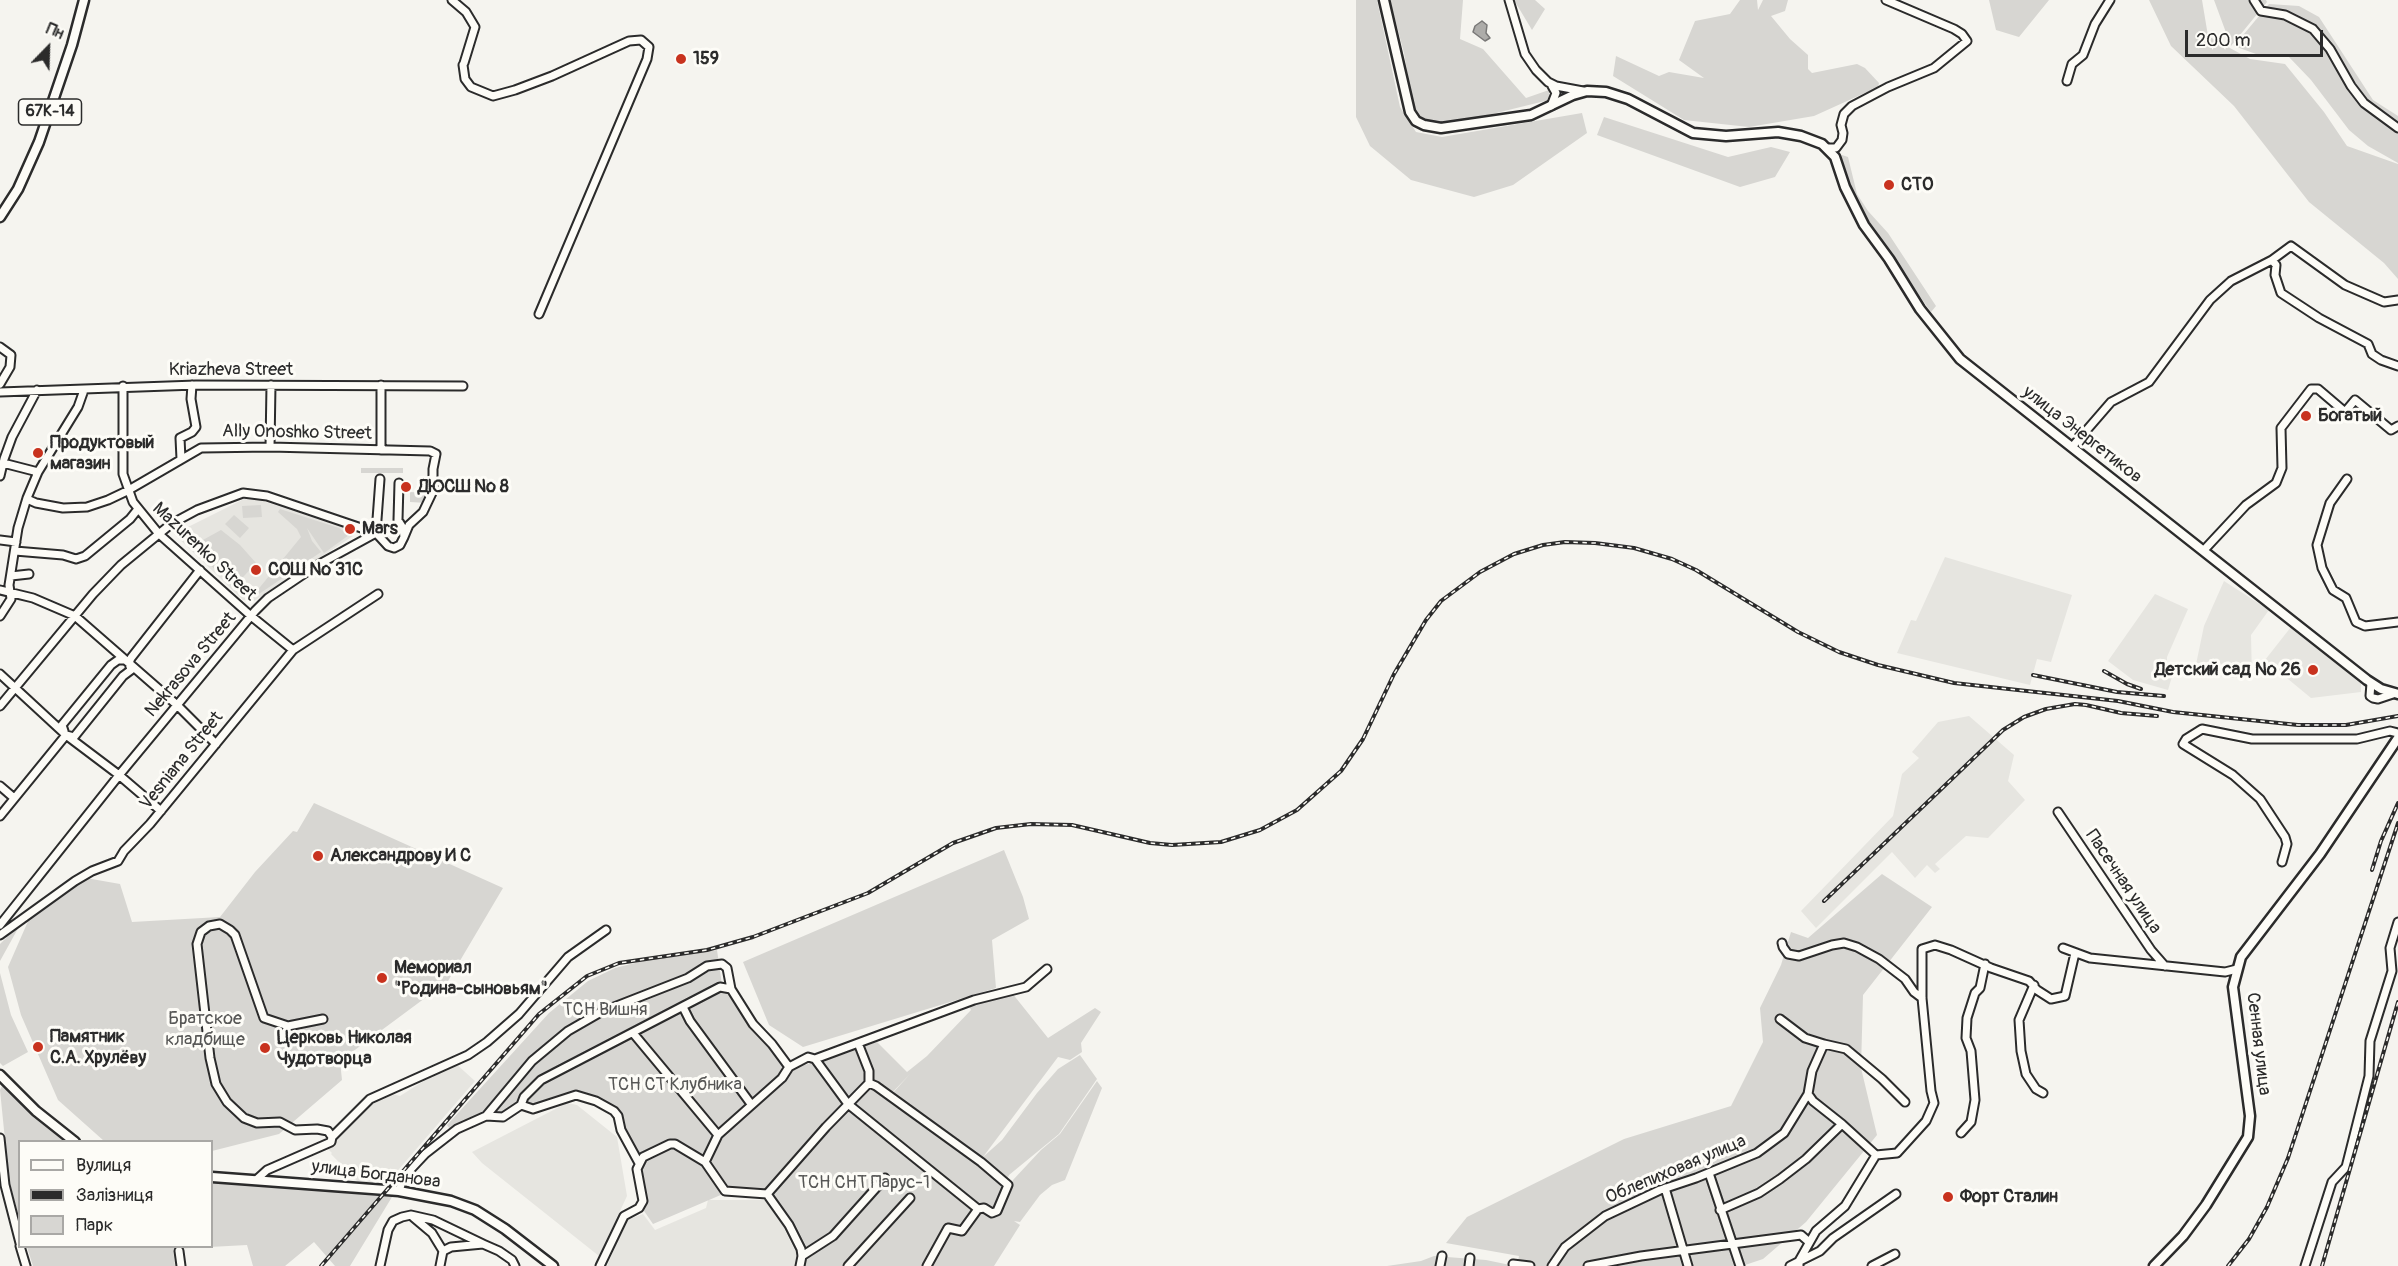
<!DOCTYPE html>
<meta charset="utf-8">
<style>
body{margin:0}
#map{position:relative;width:2398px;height:1266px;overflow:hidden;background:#f5f4ef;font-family:Pangolin,sans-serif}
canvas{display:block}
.legend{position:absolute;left:18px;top:1140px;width:195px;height:108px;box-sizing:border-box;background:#fdfcf7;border:2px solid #a9a8a5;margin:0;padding:8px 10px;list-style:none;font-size:18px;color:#2b2b2b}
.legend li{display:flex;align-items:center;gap:12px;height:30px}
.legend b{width:30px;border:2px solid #a9a8a5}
.north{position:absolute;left:18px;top:18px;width:60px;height:60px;-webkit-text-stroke:4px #fdfcf7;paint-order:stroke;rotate:23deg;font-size:16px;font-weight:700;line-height:24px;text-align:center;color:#2b2b2b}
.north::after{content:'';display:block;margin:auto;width:21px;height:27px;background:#2b2b2b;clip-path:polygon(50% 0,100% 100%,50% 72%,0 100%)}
.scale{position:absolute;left:2185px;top:30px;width:138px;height:27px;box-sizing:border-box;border:3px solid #2b2b2b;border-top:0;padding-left:8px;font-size:18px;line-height:21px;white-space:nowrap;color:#2b2b2b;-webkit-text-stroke:4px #fdfcf7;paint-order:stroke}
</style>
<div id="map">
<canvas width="2398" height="1266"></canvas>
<ul class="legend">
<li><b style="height:8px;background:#fdfcf7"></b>Вулиця</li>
<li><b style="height:8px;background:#2b2b2b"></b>Залізниця</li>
<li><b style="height:16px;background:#d7d6d2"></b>Парк</li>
</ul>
<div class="north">Пн</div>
<div class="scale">200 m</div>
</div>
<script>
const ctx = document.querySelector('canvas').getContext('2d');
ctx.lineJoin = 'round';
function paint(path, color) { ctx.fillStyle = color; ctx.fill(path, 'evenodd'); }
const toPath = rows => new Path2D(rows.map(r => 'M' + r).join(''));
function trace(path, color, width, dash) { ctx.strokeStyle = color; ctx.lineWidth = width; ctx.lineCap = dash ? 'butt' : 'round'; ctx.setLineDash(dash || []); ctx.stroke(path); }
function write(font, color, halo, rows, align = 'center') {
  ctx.font = font + ' Pangolin,sans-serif'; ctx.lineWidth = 6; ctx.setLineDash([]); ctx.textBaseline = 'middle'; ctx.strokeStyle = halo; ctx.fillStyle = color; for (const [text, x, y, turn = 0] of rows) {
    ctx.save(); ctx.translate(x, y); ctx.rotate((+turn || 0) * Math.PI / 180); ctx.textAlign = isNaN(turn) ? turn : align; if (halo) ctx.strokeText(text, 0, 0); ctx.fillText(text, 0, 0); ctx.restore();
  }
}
paint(toPath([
 [244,499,260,500,342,527,353,536,254,601,243,600,174,534],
 [1945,557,2072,595,2051,662,2037,659,2030,685,1897,653,1911,620,1916,621],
 [2224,581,2269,610,2251,635,2252,679,2194,674,2204,626],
 [2155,594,2188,609,2167,657,2167,661,2174,670,2168,690,2133,680,2108,661],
 [2291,627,2361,681,2361,692,2311,698,2265,660],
 [1969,716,2014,755,2008,781,2025,800,1988,838,1966,836,1935,864,1940,869,1935,873,1927,865,1915,878,1892,852,1816,928,1801,911,1893,816,1902,774,1919,758,1912,752,1938,722],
 [454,1062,475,1081,387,1183,359,1183,331,1154,332,1153,327,1148,331,1144,380,1097,388,1093,400,1096],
 [567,1103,577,1105,617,1137,627,1196,599,1256,482,1163,472,1152],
 [708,1200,765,1200,797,1245,800,1266,607,1266,627,1220,643,1214,655,1230,706,1208]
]), '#e6e5e0');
paint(toPath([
 [1356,0,1377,0,1400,107,1416,132,1442,137,1582,113,1587,133,1513,185,1474,197,1411,180,1370,146,1356,117],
 [1390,0,1463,0,1460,39,1483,49,1526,98,1549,90,1549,100,1476,118,1433,123,1419,118,1411,95,1404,53],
 [1514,0,1535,0,1545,9,1532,30],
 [1740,0,1757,0,1758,10,1763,0,1788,0,1785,11,1771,16,1790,39,1808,55,1808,69,1812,73,1857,64,1865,68,1879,83,1878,87,1814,116,1749,127,1684,120,1613,76,1616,56,1659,76,1669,72,1704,78,1679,60,1695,21,1730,14],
 [1989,0,2049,0,2019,37,1996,30],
 [2149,0,2202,0,2208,36,2250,59,2285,64,2324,112,2347,146,2398,164,2398,279,2384,263,2309,202,2234,106,2171,46],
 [2214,0,2266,0,2267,2,2231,46],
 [2269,4,2299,6,2319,17,2373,100,2398,116,2398,163,2368,146,2349,130,2311,80,2289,57,2256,54,2234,46],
 [1604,117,1728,157,1771,147,1790,152,1775,177,1740,187,1597,135],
 [1842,155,1848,157,1857,194,1868,211,1888,233,1936,306,1931,312,1869,225,1854,197,1840,160],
 [361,468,403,468,403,473,361,473],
 [410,492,427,493,427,503,410,502],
 [261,505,262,517,243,518,242,506],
 [280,509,339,528,349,535,324,553,307,528,312,541,321,552,256,596,256,592,301,537,297,529,278,512],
 [234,515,249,528,240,538,225,524],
 [221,530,240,545,256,563,233,588,192,546],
 [314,803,503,888,448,981,340,1061,342,1080,279,1134,212,1151,212,1142,104,1141,58,1100,21,1015,8,967,29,919,86,878,120,884,132,922,220,917,255,872,293,831,297,832],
 [1004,850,1023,897,1029,919,992,940,996,988,803,1047,769,1025,743,962],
 [1882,874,1932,907,1863,995,1861,1068,1877,1135,1806,1222,1763,1259,1742,1266,1517,1266,1519,1256,1446,1243,1467,1217,1624,1139,1731,1106,1763,1042,1760,1008,1781,965,1791,932,1808,938],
 [21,923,0,961,0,944],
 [717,950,722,985,709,989,685,1004,536,1079,528,1085,518,1101,499,1115,483,1112,473,1121,452,1132,447,1125,549,1013,588,981,615,968,643,961],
 [0,973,11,1015,28,1052,3,1066,0,1063],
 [720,988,729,990,787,1067,786,1072,718,1131,703,1165,710,1178,723,1194,653,1224,642,1208,646,1201,645,1191,639,1170,622,1130,620,1117,576,1094,533,1108,524,1105,526,1098,547,1079],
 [1012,993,1048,1038,1095,1008,1101,1012,1081,1043,1082,1052,1070,1060,1058,1057,983,1157,1002,1140,1037,1093,1058,1069,1080,1055,1097,1079,1059,1134,1009,1175,995,1207,1001,1209,1013,1180,1041,1150,1060,1134,1097,1081,1102,1088,1065,1180,1052,1185,1040,1195,1020,1222,1014,1221,1020,1225,994,1266,801,1266,804,1252,764,1192,726,1188,707,1161,720,1134,753,1107,792,1069,877,1042,907,1072,927,1056,971,1010,969,1006],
 [910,1074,891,1095,979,1161,976,1163,888,1097],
 [2,1086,68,1141,20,1142,19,1218,9,1180,0,1090],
 [212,1181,392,1197,350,1266,335,1266,314,1242,285,1266,253,1266,247,1245,173,1249,175,1266,33,1266,27,1247,212,1246],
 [1434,1256,1486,1260,1515,1266,1387,1266,1421,1261]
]), '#d7d6d2');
const water = toPath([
 [1482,21,1487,25,1486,33,1490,38,1485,41,1473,32,1475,26,1482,21]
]);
paint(water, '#adaca9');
trace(water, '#797877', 1.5);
const minor = toPath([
 [452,0,466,12,475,27,464,63],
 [1509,0,1525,54,1536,70,1548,82,1556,86,1583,91],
 [2254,0,2261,11,2285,15,2313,29,2330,49,2351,86,2364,103,2398,128],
 [463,65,465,79,471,87,493,96,515,90,552,76,629,41,641,40,649,47,647,59,539,314],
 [2067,81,2072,64,2083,55,2095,24,2110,0],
 [1551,106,1556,93,1552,86],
 [1828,148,1836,148,1842,140,1843,133,1841,125,1844,114,1852,106,1888,87,1934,68,1967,41,1962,34,1954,29,1886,0],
 [2272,260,2276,265,2275,275,2281,293,2319,318,2368,344,2372,354,2381,360,2398,366],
 [0,347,11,355,10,367,0,384],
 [381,385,381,450],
 [123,386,123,474,133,502,159,534,251,616,293,650],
 [0,392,196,385,463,386],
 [270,447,271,385],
 [2072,447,2111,402,2149,382,2210,300,2231,281,2272,260,2291,246,2345,285,2384,302,2398,300],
 [181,459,180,438,192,432,196,427,191,399,192,385],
 [3,463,38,472],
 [0,476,4,459,12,437,37,390],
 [2347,479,2330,503,2317,545,2322,568,2333,590,2346,598,2356,622,2365,626,2398,622],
 [27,499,36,503,63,508,87,507,108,500,127,491,201,448,270,447,430,451,436,454,433,469,433,491,423,512,409,525,404,537],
 [376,533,388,546,394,548,400,545,404,537,403,528,398,520,399,483],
 [376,533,380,479],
 [0,540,16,542],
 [2204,550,2246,505,2276,483,2282,468,2281,428,2311,389,2318,389,2345,412,2355,400,2391,430,2398,426],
 [15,551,63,555,76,559,85,556,130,519,138,509],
 [11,576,29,574],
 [0,590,33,598,75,616,177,705,216,744],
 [0,616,11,599,9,585,18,528,27,498,38,472,78,407,84,390],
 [0,674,66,735,119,775,161,811],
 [2371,683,2370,696,2373,698,2378,699,2393,694],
 [0,706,93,594,121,565,171,524,197,510,243,493,267,496,376,533],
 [64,731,62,725,111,665,118,660,125,660],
 [0,786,14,798],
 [2058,812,2151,950,2165,966],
 [0,816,66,735,74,737,123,676,131,670,129,663,131,658,200,570],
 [2282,862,2287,844,2285,837,2260,799,2233,775,2183,744,2186,739,2202,729,2252,739,2357,739,2390,731,2398,733],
 [0,925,120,774,255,611,268,598,314,567,376,533],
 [0,935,75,881,92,871,118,861,124,851,150,824,293,650,378,594],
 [1782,943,1783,947,1788,954,1799,956,1832,945,1844,943,1857,947,1879,959,1905,979,1914,992,1922,998],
 [2063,948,2090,958,2225,972,2237,969],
 [2034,985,2019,1020,2021,1051,2026,1074,2036,1089,2043,1093],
 [683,1007,690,1021,751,1104],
 [633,1033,718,1135],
 [1824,1044,1846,1049,1882,1079,1905,1102],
 [815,1059,848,1104,978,1209,984,1208,992,1213,997,1211,1008,1185,981,1162,876,1086,869,1083],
 [1808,1094,1813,1101,1842,1124,1876,1155],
 [521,1105,533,1109,576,1095,596,1101,614,1111,618,1116,621,1130,639,1163],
 [486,1116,532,1061,568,1031,601,1012,688,978,707,966,722,964,727,968,731,989],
 [1961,1133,1971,1122,1975,1100,1971,1051,1966,1038,1967,1018,1975,993,1980,988,1985,964],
 [332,1137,370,1099,468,1055,487,1042,519,1014,568,957,606,930],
 [0,1138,5,1185,20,1243],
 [705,1162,725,1191,767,1194,826,1127,869,1083,869,1071,858,1043],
 [1709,1173,1740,1266],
 [256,1180,267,1170,331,1142,332,1137,328,1131,317,1129,295,1130,280,1122,257,1123,244,1118,227,1102,216,1084,210,1058,197,944,201,932,209,926,220,924,230,930,235,935,264,1018,288,1026,323,1019],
 [1665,1188,1688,1266],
 [399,1191,403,1179,409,1171,425,1154,457,1129,486,1116,503,1117,521,1105,524,1097,541,1080,720,987,731,989,753,1024,772,1044,789,1067],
 [767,1194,789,1225,801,1249,802,1256,800,1266],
 [1720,1210,1759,1193,1780,1179,1806,1159,1842,1124],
 [413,1217,432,1233,443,1251],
 [20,1246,26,1266],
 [179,1251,181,1266],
 [802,1256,833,1236,885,1178],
 [1513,1264,1530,1266],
 [380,1266,388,1230,393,1221,402,1217,411,1215,433,1220,483,1244],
 [440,1266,443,1251,451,1247,483,1244,499,1251,512,1260,515,1266],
 [600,1266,624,1216,639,1208,643,1201,637,1169,643,1157,670,1144,675,1144,705,1162,718,1135,782,1078,789,1067,808,1057,815,1059,974,1000,1026,987,1047,969],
 [848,1266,910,1198],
 [927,1266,948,1228,962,1231,978,1209],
 [1440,1266,1442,1256],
 [1469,1266,1470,1258],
 [1552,1266,1565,1247,1605,1216,1660,1190,1696,1178,1757,1153,1784,1133,1808,1094,1812,1071,1824,1044,1805,1038,1780,1019],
 [1588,1266,1641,1256,1801,1235,1809,1242],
 [1790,1266,1820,1251,1833,1238,1896,1194],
 [1799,1266,1799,1261,1816,1231,1845,1206,1876,1155,1897,1153,1926,1121,1934,1103,1931,1091,1922,998,1922,949,1935,945,1951,950,1991,968,2029,981,2037,990,2051,999,2065,996,2075,953],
 [1872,1266,1895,1254],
 [2305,1266,2332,1182,2346,1167,2369,1076,2370,1041,2392,971,2390,948,2398,922]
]);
const major = toPath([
 [1384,0,1410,112,1416,121,1424,125,1441,128,1531,115,1573,95,1587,91,1606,92,1628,99,1693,133,1726,136,1778,132,1801,136,1822,144,1835,157,1845,187,1864,225,1889,259,1920,309,1960,359,2367,680,2381,689,2398,694],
 [0,217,18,189,39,142,72,45,84,0],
 [0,1075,36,1111,75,1142],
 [212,1177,399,1191,451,1201,475,1210,505,1229,553,1266],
 [2154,1266,2183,1236,2206,1205,2248,1137,2250,1116,2233,987,2241,957,2320,854,2398,738]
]);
trace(minor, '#2b2b2b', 11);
trace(major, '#2b2b2b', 13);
trace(minor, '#fdfcf7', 7);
trace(major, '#fdfcf7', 8);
const rail = toPath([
 [2104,671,2127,684,2141,689],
 [2033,675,2117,692,2164,696],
 [2372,870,2381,841,2398,803],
 [1824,901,2003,730,2024,717,2046,709,2075,704,2086,705,2121,713,2157,716],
 [321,1266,539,1014,587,976,619,963,707,950,753,937,868,893,953,843,996,828,1031,824,1072,825,1150,843,1172,845,1221,842,1260,830,1297,810,1341,771,1363,739,1394,674,1426,620,1441,601,1480,572,1514,554,1543,545,1565,542,1595,543,1634,548,1672,559,1696,570,1798,632,1839,652,1878,665,1954,683,2118,701,2173,712,2298,725,2346,725,2398,716],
 [2228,1266,2249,1239,2267,1207,2288,1158,2398,823],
 [2322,1266,2398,1002]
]);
trace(rail, '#2b2b2b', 4);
trace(rail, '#fdfcf7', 1.5, [4.5]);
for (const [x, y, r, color] of [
 [681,59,6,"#c8321e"],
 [1889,185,6,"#c8321e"],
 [2306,416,6,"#c8321e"],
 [38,453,6,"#c8321e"],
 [406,487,6,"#c8321e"],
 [350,529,6,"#c8321e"],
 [256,570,6,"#c8321e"],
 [2313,670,6,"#c8321e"],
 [318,856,6,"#c8321e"],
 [382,978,6,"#c8321e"],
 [38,1047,6,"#c8321e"],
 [265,1048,6,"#c8321e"],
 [1948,1197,6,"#c8321e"]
]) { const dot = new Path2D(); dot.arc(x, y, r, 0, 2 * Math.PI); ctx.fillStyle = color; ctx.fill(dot); trace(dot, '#fdfcf7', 2); }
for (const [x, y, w] of [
 [50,112,63]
]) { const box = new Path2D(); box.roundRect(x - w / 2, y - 13, w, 26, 4.5); ctx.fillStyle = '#fdfcf7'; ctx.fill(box); trace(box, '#2b2b2b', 1.5); }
write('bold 16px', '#2b2b2b', null, [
 ["67К-14",50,112]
]);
write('bold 18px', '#2b2b2b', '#fdfcf7', [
 ["159",693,59],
 ["СТО",1901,185],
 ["Богатый",2318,416],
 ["Продуктовый",50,443],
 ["магазин",50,464],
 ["ДЮСШ No 8",418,487],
 ["Mars",362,529],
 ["СОШ № 31С",268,570],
 ["Детский сад № 26",2301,670,"right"],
 ["Александрову И С",330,856],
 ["Мемориал",394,968],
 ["\"Родина-сыновьям\"",394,989],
 ["Памятник",50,1037],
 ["С.А. Хрулёву",50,1058],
 ["Церковь Николая",277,1038],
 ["Чудотворца",277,1059],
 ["Форт Сталин",1960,1197]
], 'left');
write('18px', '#2b2b2b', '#fdfcf7', [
 ["Kriazheva Street",231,370],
 ["Ally Onoshko Street",297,433,1],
 ["улица Энергетиков",2082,435,38],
 ["Mazurenko Street",204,552,43],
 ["Nekrasova Street",191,665,-50],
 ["Vesniana Street",182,761,-51],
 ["Пасечная улица",2123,882,56],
 ["Сенная улица",2258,1044,83],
 ["Облепиховая улица",1676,1170,-23],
 ["улица Богданова",376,1175,7]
]);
write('18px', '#565655', '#fdfcf7', [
 ["ТСН Вишня",605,1010],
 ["Братское",205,1019],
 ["кладбище",205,1040],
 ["ТСН СТ Клубника",675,1085],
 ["ТСН СНТ Парус-1",864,1183]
]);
</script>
